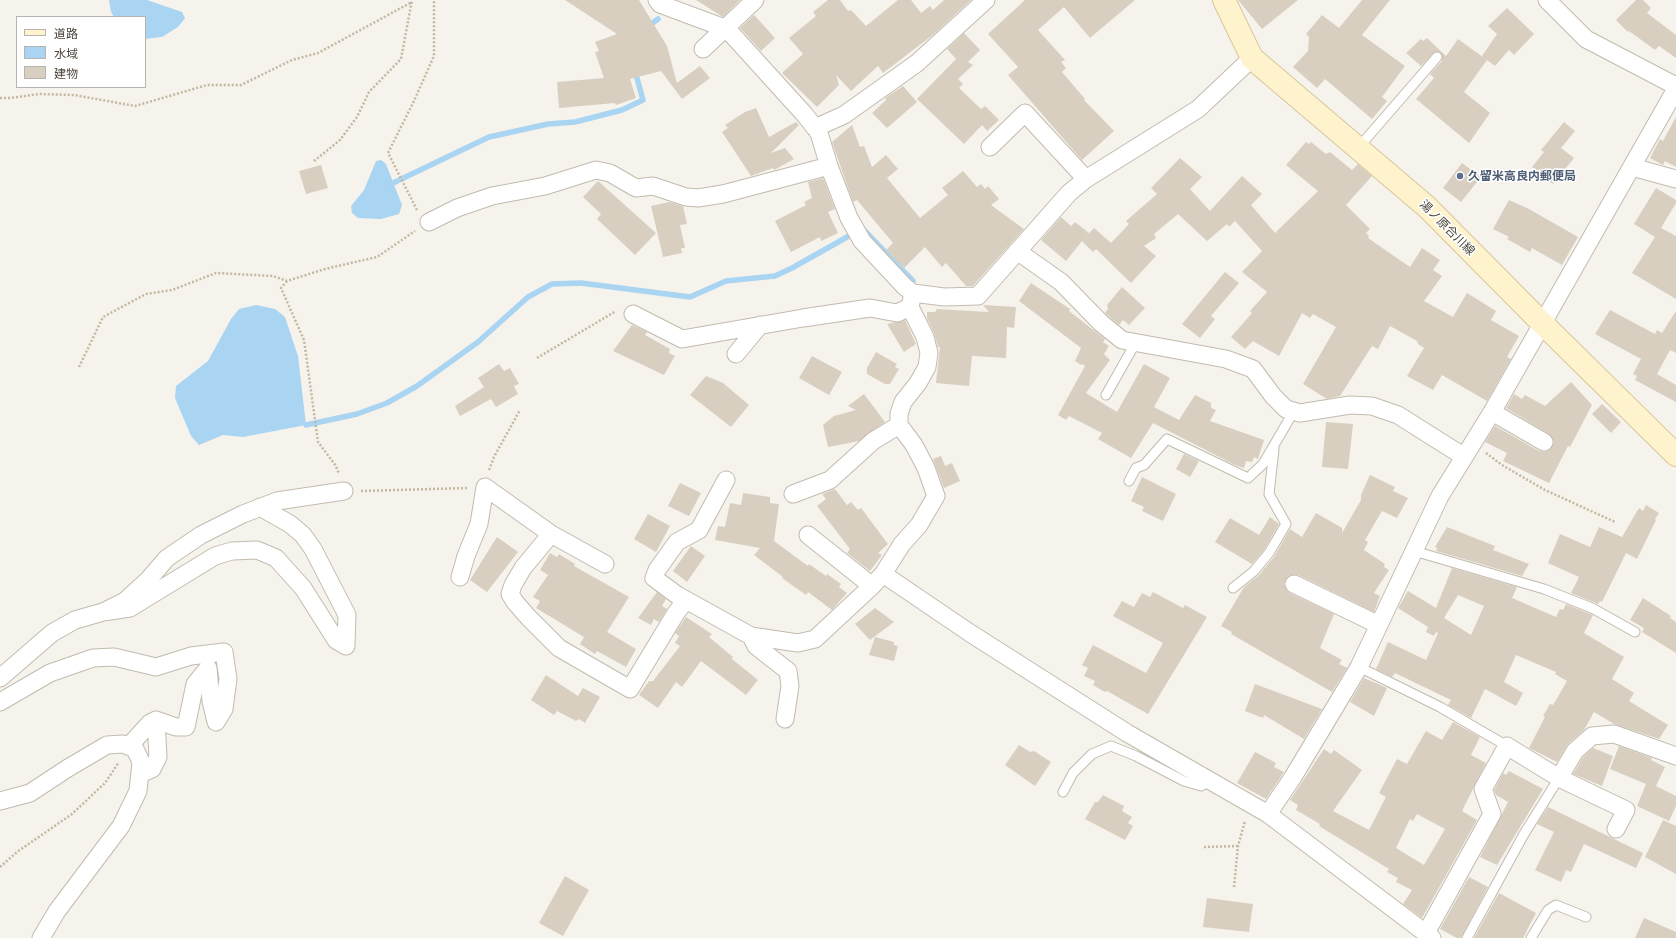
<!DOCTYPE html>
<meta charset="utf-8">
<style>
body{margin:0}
#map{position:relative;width:1676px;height:938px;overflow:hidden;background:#f6f3ec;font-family:Quicksand,"Noto Sans JP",sans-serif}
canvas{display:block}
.legend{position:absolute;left:16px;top:16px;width:130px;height:72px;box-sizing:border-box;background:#fff;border:1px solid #b7b4b0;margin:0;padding:5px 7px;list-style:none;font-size:12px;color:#4b4439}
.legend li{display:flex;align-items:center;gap:8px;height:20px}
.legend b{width:20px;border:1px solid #b7b4b0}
</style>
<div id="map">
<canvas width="1676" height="938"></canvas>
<ul class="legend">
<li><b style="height:5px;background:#fff3cd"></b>道路</li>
<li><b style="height:11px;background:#a9d4f2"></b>水域</li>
<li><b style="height:11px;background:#d8cfc1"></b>建物</li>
</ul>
</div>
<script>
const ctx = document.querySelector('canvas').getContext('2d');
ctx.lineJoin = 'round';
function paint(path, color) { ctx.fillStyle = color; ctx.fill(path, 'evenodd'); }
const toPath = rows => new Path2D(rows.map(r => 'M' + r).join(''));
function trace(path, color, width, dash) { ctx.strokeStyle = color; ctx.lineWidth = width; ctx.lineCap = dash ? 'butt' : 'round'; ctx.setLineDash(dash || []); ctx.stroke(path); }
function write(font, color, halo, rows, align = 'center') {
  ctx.font = font + ' Quicksand,"Noto Sans JP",sans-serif'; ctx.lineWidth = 3; ctx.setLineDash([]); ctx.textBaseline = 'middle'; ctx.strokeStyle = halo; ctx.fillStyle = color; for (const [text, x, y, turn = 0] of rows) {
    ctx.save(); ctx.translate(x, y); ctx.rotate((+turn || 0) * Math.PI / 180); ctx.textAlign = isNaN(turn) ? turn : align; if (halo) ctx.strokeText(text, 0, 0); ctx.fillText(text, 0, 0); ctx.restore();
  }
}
paint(toPath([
 [109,0,147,0,182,12,185,18,178,27,162,37,145,39,145,17,114,17,111,12],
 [381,160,386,164,402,205,399,214,381,219,358,218,352,213,351,206,364,190,376,161],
 [256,305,275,309,285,317,298,356,306,425,243,437,223,435,199,445,191,436,175,398,176,386,208,361,231,319,239,309]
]), '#a9d4f2');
trace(toPath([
 [647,27,658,19],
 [393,183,489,137,548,124,575,122,622,110,643,100,635,71],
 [863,229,913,281],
 [306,425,357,414,387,403,417,386,478,342,528,297,552,284,581,283,690,297,726,281,775,276,792,268,856,232]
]), '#a9d4f2', 5.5);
paint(toPath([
 [565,0,639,0,667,46,677,83,700,66,710,78,682,99,661,71,630,79,636,98,616,105,615,103,559,108,557,82,604,78,595,52,599,51,595,42,617,34],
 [696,0,740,0,723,17],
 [828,0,840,0,848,11,851,10,866,26,898,0,911,0,921,13,930,6,933,10,944,0,971,0,934,34,883,73,878,66,851,91,836,75,839,85,817,107,782,73,803,54,789,38,816,16,813,12],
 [1025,0,1135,0,1090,38,1064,7,1038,30,1065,60,1061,62,1066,68,1062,72,1085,99,1084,100,1114,131,1082,160,1008,75,1018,67,988,34],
 [1238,0,1298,0,1262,29],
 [1362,0,1390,0,1362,35,1405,66,1382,97,1387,101,1372,119,1325,79,1317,88,1293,67,1308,51,1309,37,1306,34,1322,15,1339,28],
 [1636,0,1643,0,1651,8,1647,13,1676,35,1676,58,1659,46,1655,50,1629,31,1628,32,1616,20],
 [1507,8,1534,34,1514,55,1509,50,1495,66,1487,60,1464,92,1490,113,1469,143,1416,99,1434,78,1430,74,1442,61,1441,53,1435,52,1421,66,1406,53,1421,39,1423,41,1427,38,1446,56,1458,39,1487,60,1482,56,1497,34,1488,26],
 [754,15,775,38,761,51,740,28],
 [964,33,980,50,968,62,973,65,958,79,963,84,959,88,981,109,985,106,999,120,987,131,982,125,964,144,917,99,956,59,947,49],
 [903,86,917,102,887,128,872,113,886,100,885,98],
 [756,108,769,137,796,122,799,125,771,153,785,148,794,159,774,170,773,168,751,176,722,132,728,128,725,125,745,112],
 [1676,117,1676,167,1665,161,1663,165,1650,158,1660,139,1663,141],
 [1564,122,1575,131,1561,148,1574,158,1553,184,1532,167,1544,152,1541,150],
 [852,125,860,147,864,146,872,167,886,155,898,169,887,178,920,218,948,195,942,188,963,171,977,187,981,184,985,189,988,186,999,199,991,205,1024,229,973,286,966,286,946,263,942,267,925,247,904,268,886,250,893,243,857,200,853,202,832,142],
 [1306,142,1309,144,1311,142,1326,154,1330,152,1352,170,1358,164,1372,176,1346,205,1370,229,1366,233,1369,236,1368,238,1410,267,1422,248,1440,260,1433,270,1442,276,1424,301,1453,317,1467,293,1496,311,1491,320,1519,336,1507,357,1511,359,1487,401,1442,375,1433,390,1407,376,1424,348,1418,344,1417,341,1390,326,1378,349,1372,346,1340,396,1327,399,1303,384,1336,327,1313,314,1310,318,1302,313,1279,356,1253,341,1245,349,1231,337,1252,313,1250,311,1267,292,1242,272,1262,251,1235,221,1229,227,1227,224,1207,241,1178,214,1154,234,1156,238,1144,246,1156,256,1131,283,1096,249,1093,252,1082,241,1066,261,1041,240,1061,217,1071,226,1075,222,1089,233,1082,241,1094,228,1111,243,1129,224,1126,221,1157,194,1151,188,1180,158,1202,177,1190,189,1210,211,1242,176,1262,194,1251,205,1275,233,1318,191,1286,165],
 [1462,163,1481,177,1461,202,1443,188],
 [321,165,328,188,306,194,299,171],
 [823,178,835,209,828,212,838,233,821,241,820,237,791,252,775,221,806,205,804,202,812,198,808,182],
 [598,181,656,233,635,255,597,219,601,214,583,197],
 [1656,188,1676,200,1676,203,1661,228,1676,236,1676,299,1632,273,1655,237,1634,224],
 [1509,200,1529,209,1578,237,1562,265,1532,248,1530,252,1507,239,1509,237,1493,229],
 [669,202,683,206,687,224,680,225,685,248,681,248,682,253,663,257,651,206],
 [1225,272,1239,283,1211,316,1215,319,1200,338,1182,324],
 [1031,283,1070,309,1069,311,1105,339,1103,342,1109,346,1104,354,1110,360,1086,393,1117,412,1144,364,1170,378,1154,407,1179,420,1195,395,1211,403,1211,408,1216,410,1210,421,1264,440,1258,459,1254,457,1252,462,1246,461,1244,468,1235,465,1153,423,1131,458,1098,439,1102,433,1069,416,1066,420,1058,415,1085,366,1082,364,1081,365,1075,361,1081,348,1019,301],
 [1122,287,1145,308,1129,325,1123,320,1119,325,1105,313,1108,309,1107,305],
 [983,305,1016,307,1014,328,1007,327,1006,358,972,356,969,386,936,383,940,347,938,347,934,333,927,318,927,312,935,312,937,309,989,312],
 [1610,310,1655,334,1657,330,1662,333,1676,311,1676,353,1670,350,1657,374,1676,385,1676,402,1635,380,1637,376,1633,374,1641,359,1595,334],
 [905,320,916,344,904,352,887,324],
 [632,325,647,332,645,335,670,349,669,353,675,356,664,375,613,351],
 [876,352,897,364,895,367,899,369,890,384,885,384,867,374,867,368],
 [812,356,842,372,829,395,799,378],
 [499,364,504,371,510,368,519,384,514,386,518,394,496,407,491,399,460,416,455,406,484,387,478,378],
 [706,376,723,383,749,405,731,427,690,395],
 [1571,382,1592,405,1570,447,1568,446,1549,483,1503,461,1507,453,1485,442,1495,426,1539,451,1544,452,1549,450,1554,442,1549,434,1506,408,1514,394,1522,399,1525,395,1545,406],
 [864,394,885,422,859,441,828,447,823,425,834,416,856,410,848,406],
 [1602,404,1621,422,1611,433,1592,414],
 [1326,422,1353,424,1348,469,1322,467],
 [1184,454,1199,461,1190,477,1176,469],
 [941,456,945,466,952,463,960,481,944,488,933,459],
 [1370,475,1395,487,1393,491,1408,498,1397,518,1382,511,1365,540,1368,542,1364,550,1385,564,1384,567,1389,570,1374,593,1380,596,1374,612,1298,575,1288,576,1284,584,1286,589,1290,593,1334,614,1320,648,1342,660,1339,664,1347,668,1332,692,1231,634,1232,632,1221,626,1244,587,1259,575,1274,557,1290,529,1302,537,1316,513,1342,528,1342,533,1361,500,1361,495],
 [1142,477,1176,494,1163,521,1142,511,1144,507,1131,501],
 [680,483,701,493,689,516,668,506],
 [835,489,847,505,851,502,858,510,861,508,888,544,878,553,882,555,870,571,847,553,850,549,817,506,826,499,822,494],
 [743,493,770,497,770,503,779,504,774,541,808,566,809,564,826,576,827,574,841,584,839,587,847,593,832,610,808,592,806,595,782,578,783,577,754,555,760,548,715,540,718,526,725,527,730,503,741,505],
 [1646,505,1659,513,1655,519,1656,520,1637,559,1626,553,1602,602,1600,601,1598,604,1571,593,1579,577,1548,563,1560,534,1590,547,1599,527,1622,537,1639,508,1643,511],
 [648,514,670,526,656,552,634,539],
 [1270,517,1279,524,1264,550,1252,564,1215,542,1230,518,1259,535],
 [1447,527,1495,546,1493,550,1529,564,1522,576,1436,551,1437,548,1435,547],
 [497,537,518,552,487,592,470,580],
 [691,546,705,556,687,582,673,571],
 [550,553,557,557,559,554,575,564,574,566,629,597,607,632,636,649,626,667,597,651,595,654,580,644,584,637,536,608,540,601,533,597,548,575,540,570],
 [1452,568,1517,587,1512,598,1556,617,1560,609,1563,610,1566,604,1593,615,1584,633,1624,657,1612,679,1634,693,1629,701,1668,725,1659,739,1614,724,1594,712,1584,730,1568,744,1557,762,1529,748,1545,717,1543,716,1550,704,1553,705,1567,681,1555,674,1556,672,1516,655,1504,682,1523,693,1516,706,1485,689,1471,718,1448,705,1451,700,1395,673,1392,677,1376,669,1388,642,1426,660,1438,633,1436,632,1434,636,1426,632,1428,627,1398,608,1408,591,1436,608],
 [1458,595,1484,606,1471,635,1444,618],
 [657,592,666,599,662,606,667,609,659,622,654,619,651,625,638,618],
 [1153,592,1183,608,1185,605,1207,617,1148,714,1107,691,1105,692,1093,685,1095,681,1084,676,1088,668,1082,665,1093,645,1146,673,1163,643,1113,616,1122,601,1134,607,1142,593,1150,597],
 [1643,598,1671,616,1670,618,1676,622,1676,653,1642,632,1644,628,1630,620],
 [875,608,894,622,870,640,855,624],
 [686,617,712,634,709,637,733,657,732,659,758,680,746,695,701,661,682,687,676,682,658,708,639,695,649,681,653,681,680,646,675,643,679,636,675,633],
 [875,637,894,642,894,645,898,646,894,661,869,655],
 [546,675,578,696,583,688,600,697,585,723,579,719,576,721,557,711,554,715,531,700],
 [1364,678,1387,688,1374,716,1350,702],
 [1255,684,1322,709,1304,739,1264,715,1263,718,1245,711],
 [1453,722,1480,737,1471,755,1486,763,1462,811,1477,820,1422,918,1403,904,1412,890,1396,882,1398,878,1387,872,1389,869,1319,826,1320,824,1296,810,1298,805,1290,800,1324,749,1331,754,1334,750,1362,770,1333,811,1369,830,1386,797,1379,793,1397,759,1407,764,1426,731,1442,740],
 [1417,814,1445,829,1424,865,1396,848,1410,819,1413,821],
 [1019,745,1030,752,1034,751,1051,762,1035,786,1005,765],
 [1619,746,1652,758,1651,760,1665,767,1656,786,1676,796,1676,806,1669,821,1637,806,1646,784,1610,769],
 [1593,748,1613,756,1602,786,1573,774,1583,757],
 [1255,752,1276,763,1274,767,1284,772,1266,799,1237,783],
 [1509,771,1543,789,1497,865,1480,857,1508,802,1496,795,1494,790,1503,773,1506,775],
 [1103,795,1124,806,1122,811,1132,817,1128,823,1133,826,1125,840,1085,819,1095,802,1098,802],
 [1548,807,1643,853,1636,868,1584,844,1571,872,1566,870,1561,882,1535,870,1554,832,1537,824],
 [1663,820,1676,826,1676,874,1645,857],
 [565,876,589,890,563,936,539,923],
 [1469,877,1488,887,1461,938,1457,938,1440,929],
 [1499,893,1536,913,1523,938,1474,938],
 [1207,898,1253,904,1249,932,1203,927],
 [1644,918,1676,932,1676,938,1635,938]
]), '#d8cfc1');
const service = toPath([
 [1359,147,1437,57],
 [1106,395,1136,342],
 [1129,481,1136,468,1144,465,1167,439,1248,478,1263,464,1294,411],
 [1414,551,1544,589,1592,608,1635,632],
 [1233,588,1254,571,1269,553,1286,524,1269,494,1274,449],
 [1359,667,1440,707,1507,746],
 [1063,792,1073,773,1092,754,1111,746,1136,756,1184,781,1201,786,1211,781],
 [1467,938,1524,834,1559,778],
 [1531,938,1548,910,1556,905,1586,917]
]);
const minor = toPath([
 [657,0,660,4,727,29,805,115,819,133,829,166,849,218,862,241,905,287,913,293,944,297,978,296,1069,193,1086,179,1198,109,1252,58],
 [1547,0,1586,39,1674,85],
 [703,49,755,0],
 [815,128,844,115,917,63,986,0],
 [990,147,1025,113,1086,179],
 [1632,167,1676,179],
 [429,222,457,208,492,196,545,186,596,170,610,173,636,188,653,186,686,197,698,198,723,194,829,166],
 [1017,251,1061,282,1101,323,1122,340,1226,359,1253,369,1273,396,1286,409,1300,413,1350,405,1372,406,1398,415,1463,456],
 [633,314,682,339,803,318,870,308,897,313,910,307],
 [736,354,760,325],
 [1492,412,1544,442],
 [726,480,699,530,677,542,657,570,654,578,677,595,751,636,798,643,815,639,872,586,883,574,902,544,919,525,936,496,926,468,914,445,899,425,899,414,903,402,918,383,927,367,929,353,925,337,910,307,913,293],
 [793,494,830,480,873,441,899,425],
 [551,534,605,564],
 [808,535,872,586],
 [883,574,970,633,1127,733,1268,814,1432,938],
 [460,577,466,556,479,524,485,487,551,534,523,568,513,585,510,594,515,602,528,617,559,648,630,689,676,613,686,600],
 [1294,584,1379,625],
 [103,612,130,608,215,556,232,551,257,550,276,558,303,588,336,640,346,646,347,615,313,549,303,535,290,524,260,507],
 [751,636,756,646,788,671,790,686,785,719],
 [0,678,52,633,75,620,103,612,125,601,148,580,167,558,201,535,243,514,277,501,344,491],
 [0,702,50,673,93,658,114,657,156,667,191,656,224,652,228,679,224,709,216,722,211,701,208,668,195,684,186,727,176,727,156,720,158,757,152,769,140,774],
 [129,746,150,723,156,720],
 [1559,778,1575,751,1592,736,1614,734,1676,756],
 [0,801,30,793,68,768,107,745,123,744,135,749,141,762,138,791,121,826,57,911,41,938],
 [1268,814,1293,777,1359,667,1440,496,1492,412,1676,89],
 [1426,933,1492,814,1483,789,1507,746,1559,778,1626,810,1616,829]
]);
const secondary = toPath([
 [1224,0,1252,58,1427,207,1542,323,1676,455]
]);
trace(service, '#c2bbae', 11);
trace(minor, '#c2bbae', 19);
trace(secondary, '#d6c79b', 24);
trace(toPath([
 [0,98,11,98,39,94,74,95,135,106,207,85,241,85,292,60,318,53,412,2],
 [314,161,340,140,357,117,369,92,401,59,412,0],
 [417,210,388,153,413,103,434,56,434,0],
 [287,281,281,288,304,340,318,442,336,466,339,474],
 [537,358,616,311],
 [79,367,103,317,146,294,172,290,216,273,273,276,287,281,325,269,377,257,415,231],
 [1486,453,1502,465,1545,490,1615,522],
 [489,470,494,457,520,410],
 [361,491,468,488],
 [1204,847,1238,846],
 [0,867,17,852,72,814,105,783,119,762],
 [1234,887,1238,846,1245,821]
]), '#c4b79f', 2.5, [2, 2]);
trace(service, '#fff', 9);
trace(minor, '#fff', 17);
trace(secondary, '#fff3cd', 22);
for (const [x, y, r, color] of [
 [1460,176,4,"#5c6f8a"]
]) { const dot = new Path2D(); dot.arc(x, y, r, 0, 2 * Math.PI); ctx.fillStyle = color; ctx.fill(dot); trace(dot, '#fff', 1.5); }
write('bold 12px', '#4e5e75', '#fff', [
 ["久留米高良内郵便局",1468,176]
], 'left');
write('12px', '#4b4439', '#fff', [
 ["湯ノ原合川線",1447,228,45]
]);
</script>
